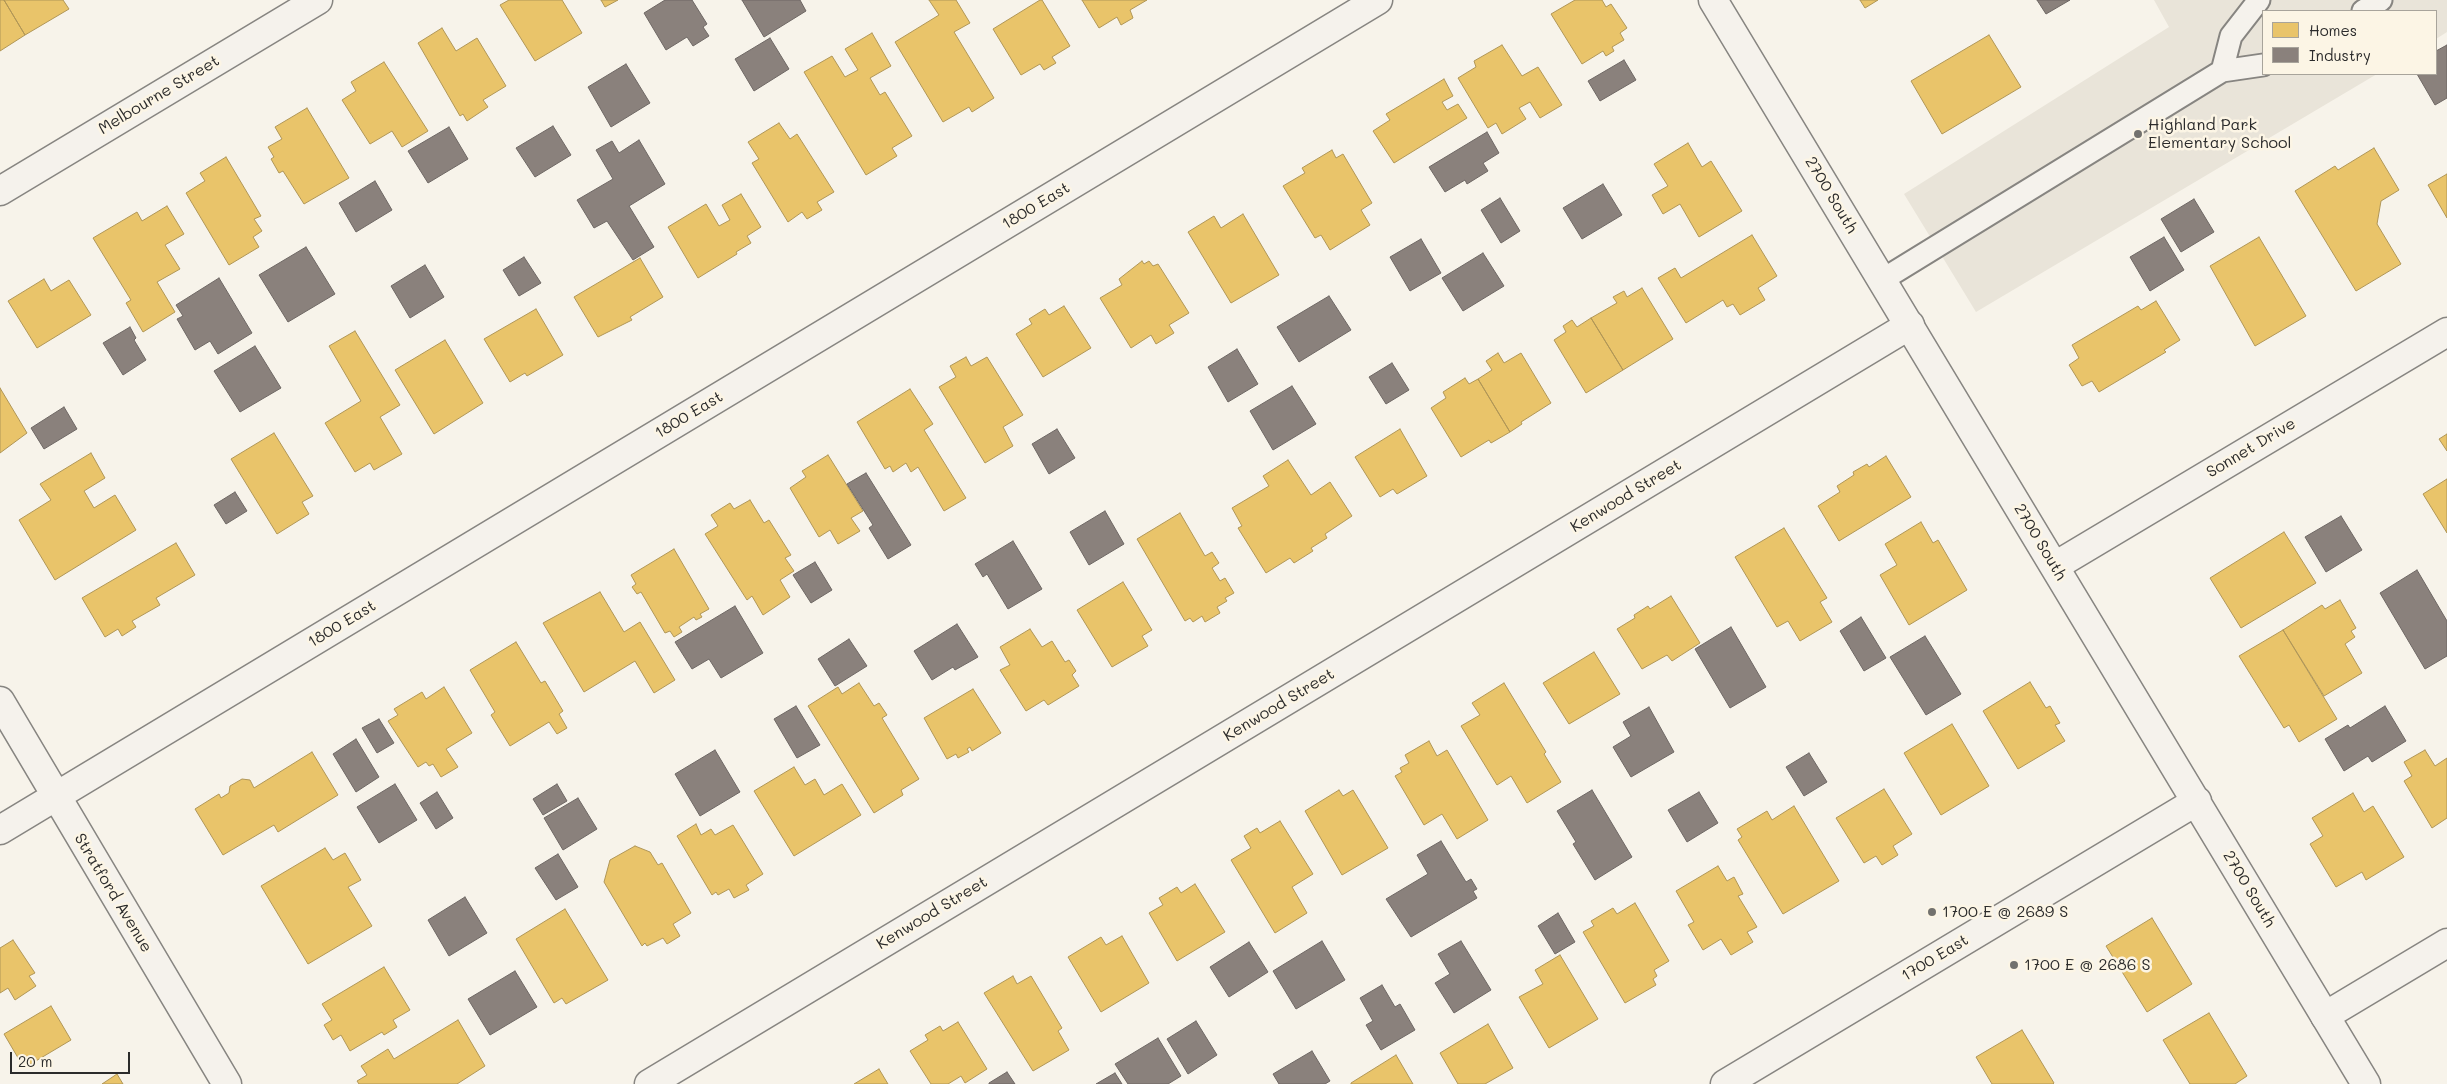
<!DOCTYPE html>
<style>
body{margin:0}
#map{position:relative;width:2447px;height:1084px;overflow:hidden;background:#f7f3ea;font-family:Mali,sans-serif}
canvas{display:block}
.legend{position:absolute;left:2262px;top:10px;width:175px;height:65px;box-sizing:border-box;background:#fcf5e5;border:1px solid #a8a49b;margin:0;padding:6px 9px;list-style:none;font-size:15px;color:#2b2b2b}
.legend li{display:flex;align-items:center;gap:10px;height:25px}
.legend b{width:25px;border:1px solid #a8a49b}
.scale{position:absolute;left:10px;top:1052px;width:120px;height:22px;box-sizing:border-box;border:2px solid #2b2b2b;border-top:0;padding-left:6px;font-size:15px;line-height:18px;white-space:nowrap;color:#2b2b2b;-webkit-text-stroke:4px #fcf5e5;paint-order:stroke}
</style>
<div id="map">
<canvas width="2447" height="1084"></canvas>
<ul class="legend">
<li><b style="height:14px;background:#e9c46a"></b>Homes</li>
<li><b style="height:14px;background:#8a817c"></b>Industry</li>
</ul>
<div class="scale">20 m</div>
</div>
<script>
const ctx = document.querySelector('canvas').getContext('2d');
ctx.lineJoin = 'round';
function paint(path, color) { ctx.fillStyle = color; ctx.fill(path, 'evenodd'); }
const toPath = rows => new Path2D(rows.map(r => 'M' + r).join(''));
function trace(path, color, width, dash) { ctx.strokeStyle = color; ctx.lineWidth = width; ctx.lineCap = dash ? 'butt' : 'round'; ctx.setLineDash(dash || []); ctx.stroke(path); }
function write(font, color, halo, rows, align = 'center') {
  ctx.font = font + ' Mali,sans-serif'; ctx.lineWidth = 5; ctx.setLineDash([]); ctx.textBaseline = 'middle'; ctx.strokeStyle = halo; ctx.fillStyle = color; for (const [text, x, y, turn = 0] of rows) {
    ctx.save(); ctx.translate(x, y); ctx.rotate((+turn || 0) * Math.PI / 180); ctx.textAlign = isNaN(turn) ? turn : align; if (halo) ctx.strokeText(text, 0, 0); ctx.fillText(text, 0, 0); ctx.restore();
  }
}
paint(toPath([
 [2154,0,2447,0,2447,32,2436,39,2436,11,2263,11,2263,74,2377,74,1976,312,1904,194,2169,27]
]), '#e9e4d9');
const homes = toPath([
 [0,0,4,0,25,35,0,51,0,0],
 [4,0,63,0,69,9,25,35,4,0],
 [509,0,562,0,582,33,535,61,500,5,509,0],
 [601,0,618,0,605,7,601,0],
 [929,0,956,0,970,23,954,32,994,98,972,112,969,107,943,122,895,42,939,15,929,0],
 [1040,0,1042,0,1070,46,1052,57,1056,63,1044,70,1040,64,1021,75,993,29,1040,0],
 [1082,0,1147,0,1130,10,1133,18,1121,25,1117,17,1099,28,1082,0],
 [1575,0,1602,0,1606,7,1611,4,1627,28,1620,33,1624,40,1612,47,1614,51,1606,56,1603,51,1582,64,1551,14,1575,0],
 [1860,0,1878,0,1865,8,1860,0],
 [442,28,456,51,477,38,506,86,483,100,488,107,467,121,463,114,460,116,418,43,442,28],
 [872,33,891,66,870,78,880,95,885,92,912,136,892,148,897,156,866,175,804,72,832,56,845,77,858,70,845,49,872,33],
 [1989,35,2021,87,1942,134,1911,81,1989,35],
 [1502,45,1522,76,1538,67,1562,105,1540,118,1530,102,1519,108,1526,119,1502,134,1496,123,1488,128,1458,78,1476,67,1474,61,1502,45],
 [384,62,428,131,402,147,392,131,370,144,342,100,356,91,351,82,384,62],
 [1444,79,1453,96,1442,102,1447,110,1458,104,1467,118,1394,163,1373,131,1390,120,1386,114,1444,79],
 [307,108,349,178,304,204,283,171,279,173,271,159,274,157,268,147,282,139,275,127,307,108],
 [779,123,790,139,797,134,834,192,817,202,822,210,807,219,802,212,788,222,752,163,759,159,748,142,779,123],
 [1688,143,1702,167,1711,161,1742,211,1699,237,1680,204,1663,214,1652,195,1668,186,1654,164,1688,143],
 [2374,148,2399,190,2381,201,2377,224,2401,264,2356,291,2295,191,2335,166,2338,170,2374,148],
 [1332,150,1336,158,1343,154,1372,203,1361,210,1370,225,1330,250,1321,235,1315,238,1283,186,1305,173,1302,168,1332,150],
 [226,157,261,216,254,219,262,231,253,237,259,247,229,265,186,193,205,181,200,173,226,157],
 [2447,174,2447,218,2428,185,2447,174],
 [741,194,761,227,747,236,751,243,736,252,737,254,698,278,668,227,706,204,719,226,730,220,722,205,741,194],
 [167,206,184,234,165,245,180,269,157,282,175,312,143,332,126,303,131,300,93,238,137,212,142,221,167,206],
 [1243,214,1279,275,1231,303,1188,232,1214,216,1221,228,1243,214],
 [1752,235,1777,276,1758,288,1765,300,1740,315,1733,304,1727,307,1723,300,1686,323,1658,278,1675,268,1681,278,1752,235],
 [2259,237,2306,316,2255,346,2210,266,2259,237],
 [640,258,663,297,630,317,632,320,598,337,574,297,640,258],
 [1142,261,1144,264,1149,261,1153,266,1158,264,1189,313,1169,325,1174,333,1156,344,1151,335,1131,348,1100,298,1122,285,1119,279,1142,261],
 [44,279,51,291,69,280,91,315,37,348,8,301,44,279],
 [1642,288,1673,339,1623,370,1591,318,1617,303,1613,297,1624,291,1627,297,1642,288],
 [2156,301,2180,340,2164,350,2166,352,2099,392,2092,381,2082,386,2069,365,2079,358,2072,345,2138,306,2141,310,2156,301],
 [1064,306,1091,348,1043,377,1016,334,1032,324,1029,319,1045,309,1049,315,1064,306],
 [536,309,563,355,527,376,525,373,510,382,484,339,536,309],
 [1591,318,1623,370,1586,393,1554,340,1566,332,1563,326,1572,320,1577,327,1591,318],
 [355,331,400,405,380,417,402,454,374,470,370,463,355,472,325,423,361,401,329,346,355,331],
 [445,340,483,403,434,434,395,370,445,340],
 [1498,353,1504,363,1521,353,1551,403,1521,422,1522,424,1510,432,1478,379,1492,370,1486,361,1498,353],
 [966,357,971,366,987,357,1023,415,1003,427,1013,446,985,463,939,387,956,377,950,366,966,357],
 [1465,378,1469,384,1478,379,1510,432,1491,443,1489,440,1461,457,1431,408,1446,398,1443,392,1465,378],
 [0,388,27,433,0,453,0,388],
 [910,389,933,424,924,430,966,498,944,511,918,467,911,472,906,463,893,472,890,466,885,469,857,422,910,389],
 [1400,429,1427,476,1397,494,1393,489,1380,497,1355,457,1400,429],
 [274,433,313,496,302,502,309,514,277,534,231,459,274,433],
 [2447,434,2447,451,2439,439,2447,434],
 [91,453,105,478,84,491,94,508,115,495,136,530,55,580,19,520,51,500,40,484,91,453],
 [828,455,863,511,851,518,860,531,838,544,830,530,819,537,790,488,806,477,802,471,828,455],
 [1886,456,1911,497,1839,541,1818,506,1840,492,1837,486,1854,475,1853,472,1867,464,1869,467,1886,456],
 [1288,460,1311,495,1330,482,1352,516,1325,534,1327,538,1311,548,1313,551,1294,563,1290,558,1266,573,1238,528,1242,526,1232,508,1269,486,1263,476,1288,460],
 [2447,479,2447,533,2423,494,2447,479],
 [750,500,764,523,769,520,791,555,785,558,794,571,780,580,790,597,763,615,752,596,747,600,705,534,718,526,711,515,730,503,734,509,750,500],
 [1180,513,1205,556,1212,552,1219,563,1212,568,1220,581,1225,578,1234,593,1225,598,1227,601,1217,607,1220,613,1205,622,1202,616,1193,622,1190,618,1185,621,1137,539,1180,513],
 [1921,522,1933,543,1938,540,1967,590,1909,625,1880,575,1897,565,1885,544,1921,522],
 [1784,528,1827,598,1820,602,1832,622,1800,641,1788,621,1777,627,1735,557,1784,528],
 [2284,532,2316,583,2241,628,2210,578,2284,532],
 [176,543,195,575,156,598,160,605,132,621,136,627,122,636,118,629,105,637,82,598,176,543],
 [674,549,709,609,700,614,702,617,696,620,694,617,679,627,682,632,674,637,670,631,665,633,641,592,637,594,632,587,636,584,631,575,674,549],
 [1123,582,1152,630,1142,636,1148,646,1112,667,1077,610,1123,582],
 [600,592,624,632,640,622,675,680,654,693,635,661,584,692,543,623,600,592],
 [1671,596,1700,643,1672,661,1667,655,1642,669,1617,629,1635,618,1634,615,1648,606,1650,609,1671,596],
 [2340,600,2356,628,2351,631,2355,637,2345,644,2362,673,2324,696,2283,630,2322,605,2325,609,2340,600],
 [1030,629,1042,647,1052,641,1065,662,1069,660,1076,671,1072,675,1079,686,1048,705,1044,700,1026,711,1000,670,1010,665,1000,647,1030,629],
 [2283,630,2337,719,2299,742,2289,725,2284,728,2239,656,2283,630],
 [516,642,541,683,545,681,563,711,559,714,567,728,557,734,549,722,510,746,491,715,495,712,470,670,516,642],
 [1594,652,1620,694,1569,724,1543,683,1594,652],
 [2030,682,2046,708,2050,706,2060,723,2055,725,2065,741,2018,769,1983,711,2030,682],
 [859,683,874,706,879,703,887,715,882,718,919,779,901,790,903,795,874,813,808,706,838,687,842,694,859,683],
 [1504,683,1546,752,1544,754,1561,782,1527,803,1511,776,1497,785,1461,726,1480,715,1472,703,1504,683],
 [444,687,472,733,446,749,458,767,441,777,433,764,429,766,426,762,418,767,388,721,398,715,394,709,422,692,426,699,444,687],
 [973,689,1001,733,972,751,970,747,967,749,969,752,958,758,956,754,947,759,924,718,973,689],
 [1952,724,1989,786,1941,815,1904,753,1952,724],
 [1429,741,1437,756,1447,750,1488,820,1457,839,1442,814,1424,825,1395,776,1402,772,1400,768,1409,763,1405,755,1429,741],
 [2425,750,2435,766,2447,758,2447,818,2432,828,2404,781,2412,776,2404,762,2425,750],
 [312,752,338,795,278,832,274,825,223,855,195,809,219,794,221,798,229,793,230,786,242,779,250,780,254,788,312,752],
 [794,767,805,785,815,779,824,795,842,784,861,815,794,856,754,791,794,767],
 [1884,789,1912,834,1893,846,1898,855,1882,865,1876,856,1864,863,1836,818,1884,789],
 [1339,790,1343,796,1353,790,1388,848,1342,875,1305,811,1339,790],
 [2353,793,2364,812,2373,806,2404,857,2366,880,2362,872,2336,887,2310,844,2323,836,2312,818,2353,793],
 [1794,806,1839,881,1783,914,1738,840,1742,837,1737,829,1767,811,1772,820,1794,806],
 [1280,821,1313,874,1292,887,1307,913,1275,933,1231,860,1251,848,1244,836,1257,828,1260,833,1280,821],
 [696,824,701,835,711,829,715,835,733,825,763,874,746,885,749,890,734,898,729,889,718,895,716,892,712,895,677,836,696,824],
 [635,846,650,852,658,865,662,863,691,913,673,924,680,936,667,944,663,938,647,946,645,943,642,946,604,882,610,860,635,846],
 [325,848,333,860,345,853,361,880,348,887,372,926,308,964,261,886,325,848],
 [1718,866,1727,881,1734,877,1743,894,1738,896,1757,927,1747,932,1753,942,1731,955,1721,939,1703,950,1688,925,1694,922,1676,891,1718,866],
 [1195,884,1225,932,1177,961,1149,913,1163,905,1159,898,1177,887,1181,893,1195,884],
 [1635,903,1669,961,1654,970,1657,976,1653,979,1656,985,1625,1003,1583,932,1594,926,1591,921,1613,908,1617,914,1635,903],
 [565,909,608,980,566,1004,562,998,554,1003,516,939,565,909],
 [2152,918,2192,984,2147,1012,2106,946,2152,918],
 [1122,936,1149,983,1101,1012,1068,957,1101,937,1106,945,1122,936],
 [13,940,35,973,29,976,36,986,15,1000,8,988,0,993,0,948,13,940],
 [1560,955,1598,1019,1549,1048,1519,997,1543,984,1535,970,1560,955],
 [384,967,410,1010,393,1020,397,1027,384,1035,382,1032,350,1051,341,1035,333,1040,324,1025,332,1020,322,1004,384,967],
 [1013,976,1017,984,1031,976,1062,1028,1058,1031,1069,1050,1033,1071,984,993,1013,976],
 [51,1006,71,1040,24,1068,4,1034,51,1006],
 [2209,1013,2247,1076,2235,1084,2190,1084,2163,1040,2209,1013],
 [458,1020,485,1066,457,1084,359,1084,357,1081,367,1075,361,1066,388,1049,394,1059,458,1020],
 [958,1022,987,1069,965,1083,961,1076,948,1084,931,1084,910,1051,928,1040,925,1035,940,1026,943,1031,958,1022],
 [1488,1024,1513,1068,1485,1084,1458,1084,1440,1053,1488,1024],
 [2022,1030,2054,1083,2053,1084,1992,1084,1976,1057,2022,1030],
 [1396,1055,1413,1084,1351,1084,1351,1083,1396,1055],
 [879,1069,888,1084,854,1084,879,1069],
 [117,1074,123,1084,102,1084,117,1074]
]);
paint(homes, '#e9c46a');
trace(homes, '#b09657', 1);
const industry = toPath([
 [665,0,692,0,707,24,703,27,709,36,693,46,687,37,666,50,644,13,665,0],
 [742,0,800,0,806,11,764,37,742,0],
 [2037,0,2070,0,2046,14,2037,0],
 [770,38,789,69,754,91,735,59,770,38],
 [2447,45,2447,98,2435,105,2417,74,2436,74,2436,51,2447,45],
 [1624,60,1636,80,1600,101,1588,81,1624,60],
 [626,64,650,103,611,127,588,87,626,64],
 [553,126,571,155,535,177,516,148,553,126],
 [449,127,468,159,428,183,408,151,449,127],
 [1487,132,1499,153,1483,163,1488,171,1467,184,1465,180,1445,192,1429,167,1487,132],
 [639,140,665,184,629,206,654,247,633,260,607,221,594,228,577,200,613,179,596,150,612,141,619,153,639,140],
 [375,181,392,210,356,232,339,203,375,181],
 [1603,184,1622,215,1582,239,1563,208,1603,184],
 [1500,198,1520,231,1501,243,1481,210,1500,198],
 [2194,199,2214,232,2181,252,2161,219,2194,199],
 [2164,237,2184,270,2150,291,2130,257,2164,237],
 [1421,239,1441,273,1410,291,1390,257,1421,239],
 [306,247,335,294,288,322,259,275,306,247],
 [1483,253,1504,286,1463,311,1442,278,1483,253],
 [524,257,541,283,519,296,503,270,524,257],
 [425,265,444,297,410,318,391,286,425,265],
 [219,278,252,333,218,354,210,341,195,350,177,319,183,316,176,305,219,278],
 [1329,296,1351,330,1299,362,1277,327,1329,296],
 [130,327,136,338,134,340,146,360,123,375,103,343,130,327],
 [255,346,281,388,240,412,214,371,255,346],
 [1237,349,1258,384,1228,402,1208,367,1237,349],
 [1392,363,1409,390,1386,404,1369,377,1392,363],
 [1292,386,1316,424,1273,450,1250,411,1292,386],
 [64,407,77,429,44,449,31,428,64,407],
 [1057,429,1075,458,1049,474,1032,444,1057,429],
 [866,473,911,545,888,559,869,528,873,525,847,484,866,473],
 [235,492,247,511,226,524,214,505,235,492],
 [1105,511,1124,544,1089,565,1070,532,1105,511],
 [2341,516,2362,550,2326,572,2305,537,2341,516],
 [1013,541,1042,589,1008,609,987,574,983,577,975,564,1013,541],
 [815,562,832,590,811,603,793,575,815,562],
 [2417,570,2447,621,2447,656,2425,669,2380,593,2417,570],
 [735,606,763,653,721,678,709,659,692,669,675,642,735,606],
 [1861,617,1886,658,1864,671,1840,631,1861,617],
 [957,624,978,657,955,670,953,667,932,680,914,651,957,624],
 [1731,627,1766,687,1730,708,1695,649,1731,627],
 [1925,636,1961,694,1926,715,1890,657,1925,636],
 [849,639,867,666,835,686,818,659,849,639],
 [796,706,820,745,797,758,774,719,796,706],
 [2385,706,2406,741,2372,762,2368,756,2344,771,2325,739,2348,725,2350,728,2385,706],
 [1649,707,1674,752,1631,777,1613,747,1631,736,1623,722,1649,707],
 [379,719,394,743,377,753,362,728,379,719],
 [356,739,379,777,356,792,333,754,356,739],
 [715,750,740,792,700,816,675,774,715,750],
 [1809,753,1827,782,1804,796,1786,767,1809,753],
 [395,784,417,820,379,843,357,807,395,784],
 [557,784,567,801,543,815,533,799,557,784],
 [1592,790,1632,857,1595,880,1573,844,1576,842,1557,811,1592,790],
 [437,792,453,818,436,829,420,803,437,792],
 [1699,792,1718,823,1687,842,1668,810,1699,792],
 [578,798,597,829,563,850,544,818,578,798],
 [1441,841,1466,882,1471,879,1477,889,1473,891,1477,898,1411,937,1386,899,1428,874,1417,855,1441,841],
 [558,854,578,887,556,900,535,868,558,854],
 [465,897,487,933,449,956,428,920,465,897],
 [1558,913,1575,942,1555,954,1538,926,1558,913],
 [1322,941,1345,980,1296,1009,1273,971,1322,941],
 [1461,941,1491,990,1454,1013,1435,983,1450,974,1438,954,1461,941],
 [1249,942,1268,972,1229,997,1210,967,1249,942],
 [515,971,537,1007,490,1035,468,999,515,971],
 [1382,985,1395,1007,1400,1004,1415,1030,1381,1050,1366,1025,1373,1021,1360,998,1382,985],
 [1196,1021,1217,1055,1188,1074,1167,1039,1196,1021],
 [1158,1038,1181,1076,1168,1084,1128,1084,1115,1064,1158,1038],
 [1312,1051,1330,1081,1325,1084,1279,1084,1273,1074,1312,1051],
 [1007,1072,1015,1084,989,1084,989,1083,1007,1072],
 [1115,1073,1122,1084,1096,1084,1115,1073]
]);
paint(industry, '#8a817c');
trace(industry, '#6e6764', 1);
const lane = toPath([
 [2363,11,2381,0],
 [2222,71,2231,36,2259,0],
 [1882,280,2222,71,2263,65]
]);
const street = toPath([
 [0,191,318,0],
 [2055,566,2447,332],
 [0,701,227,1084],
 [0,830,1378,0],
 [2325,1016,2447,943],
 [649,1084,1910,325]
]);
const secondary = toPath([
 [1713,0,2366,1084],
 [1725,1084,2197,801]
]);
trace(lane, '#878581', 25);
trace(street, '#878581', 31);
trace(secondary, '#878581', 31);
trace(lane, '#f5f2ec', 21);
trace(street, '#f5f2ec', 28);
trace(secondary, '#f5f2ec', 28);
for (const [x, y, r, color] of [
 [2138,134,5,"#72716e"],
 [1932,912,5,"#72716e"],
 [2014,965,5,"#72716e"]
]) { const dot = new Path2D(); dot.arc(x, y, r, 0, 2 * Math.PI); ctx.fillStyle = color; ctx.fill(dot); trace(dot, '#fcf5e5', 2); }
write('16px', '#2b2b2b', '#fcf5e5', [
 ["Melbourne Street",159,95,-31],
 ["2700 South",1831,195,59],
 ["1800 East",1036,206,-31],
 ["1800 East",689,415,-31],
 ["Sonnet Drive",2251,448,-31],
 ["Kenwood Street",1626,496,-31],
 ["2700 South",2040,542,59],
 ["1800 East",342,624,-31],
 ["Kenwood Street",1279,705,-31],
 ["2700 South",2249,889,59],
 ["Stratford Avenue",113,893,59],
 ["Kenwood Street",932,913,-31],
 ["1700 East",1935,958,-31]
]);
write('16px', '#2b2b2b', '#fcf5e5', [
 ["Highland Park",2148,125],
 ["Elementary School",2148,143],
 ["1700 E @ 2689 S",1942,912],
 ["1700 E @ 2686 S",2024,965]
], 'left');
</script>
